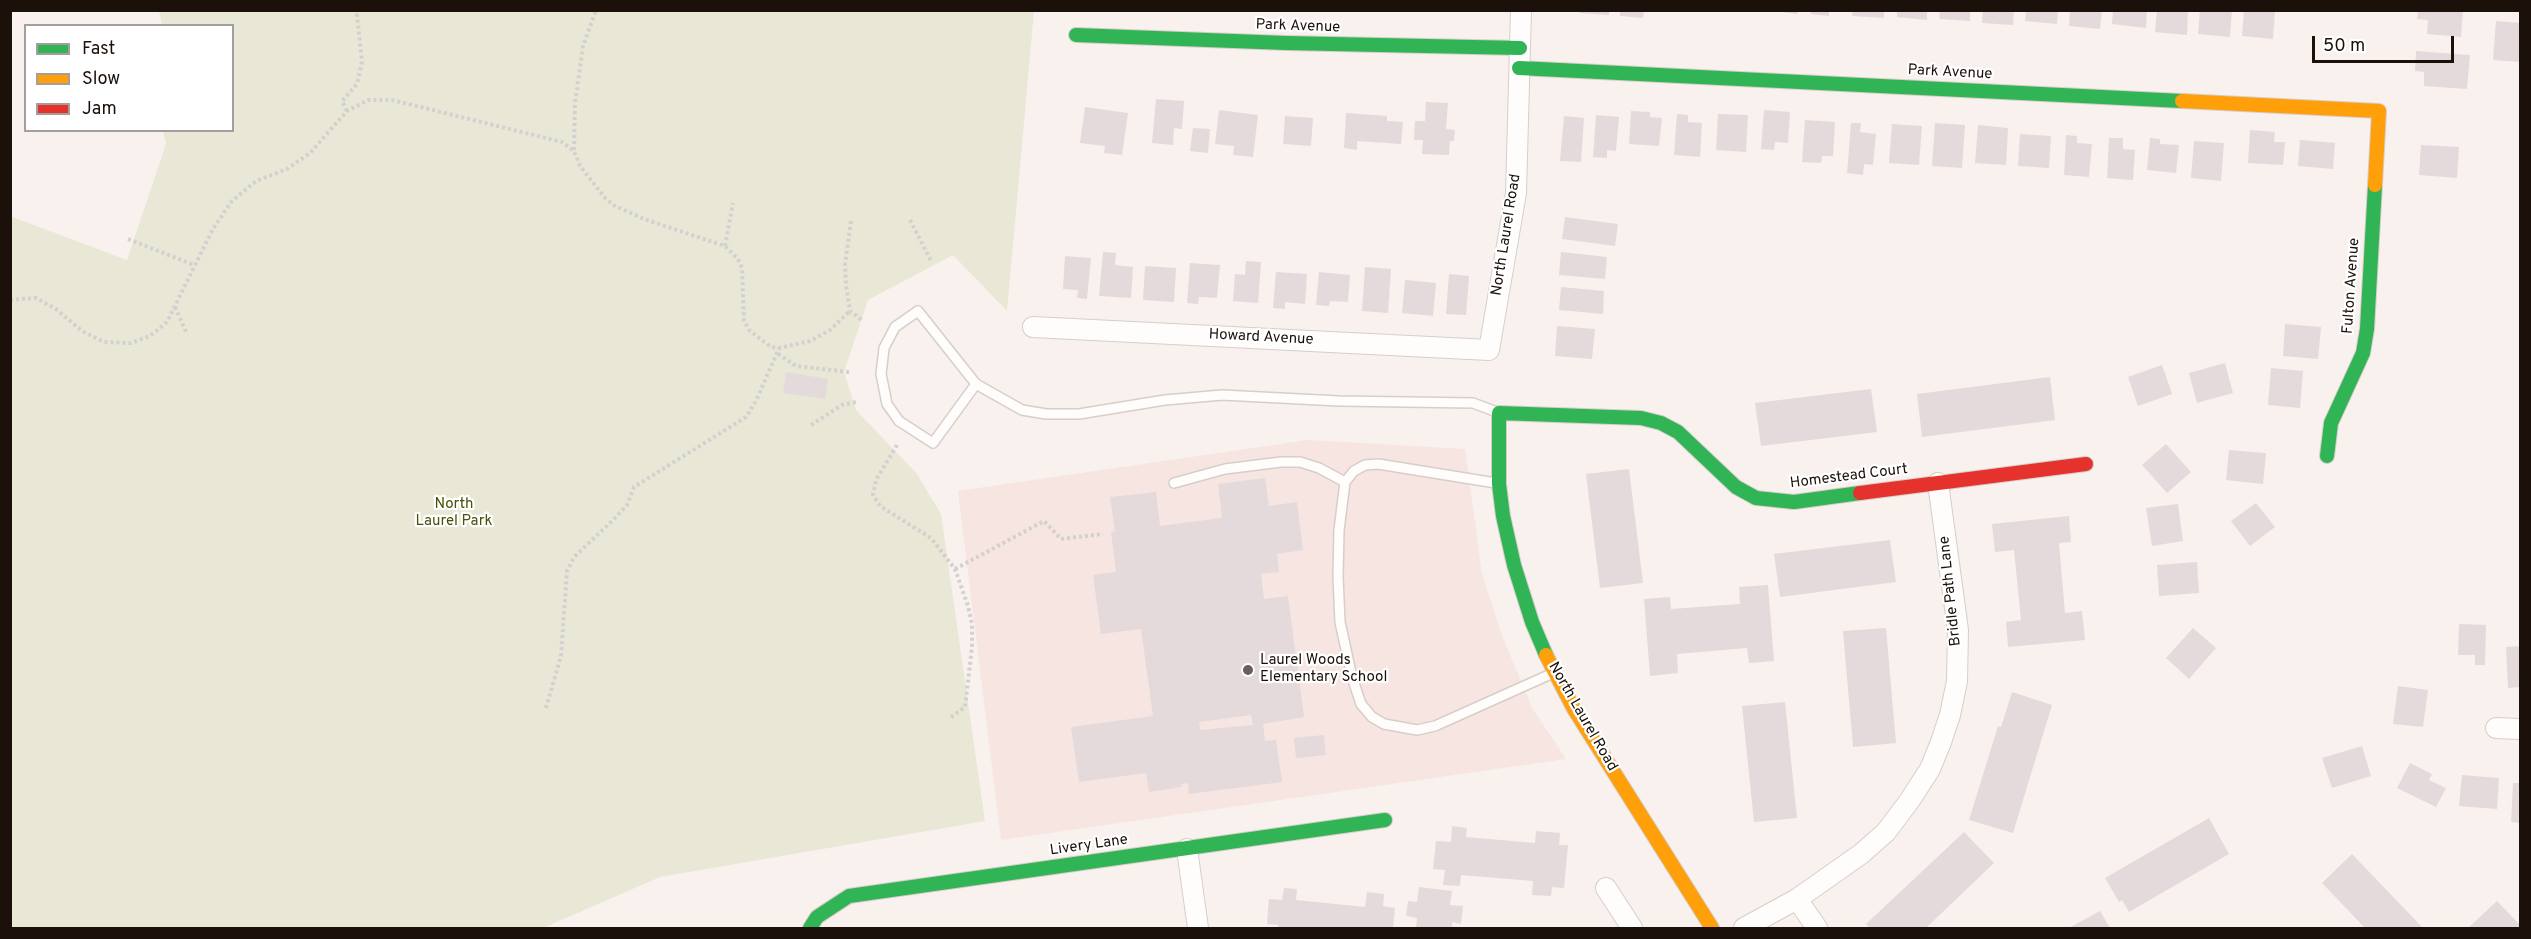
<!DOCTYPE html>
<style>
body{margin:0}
#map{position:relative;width:2531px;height:939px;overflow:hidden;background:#f8f1ee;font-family:Overpass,sans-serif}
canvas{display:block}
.frame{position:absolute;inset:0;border:12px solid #1b100a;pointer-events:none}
.legend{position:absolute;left:24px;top:24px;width:210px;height:108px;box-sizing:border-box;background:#fff;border:2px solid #a49f9d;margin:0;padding:8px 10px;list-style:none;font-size:18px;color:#1b100a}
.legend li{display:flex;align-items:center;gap:12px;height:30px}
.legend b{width:30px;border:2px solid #a49f9d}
.scale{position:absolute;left:2312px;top:36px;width:142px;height:27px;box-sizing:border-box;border:3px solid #1b100a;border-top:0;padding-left:8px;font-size:18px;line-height:21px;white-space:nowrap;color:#1b100a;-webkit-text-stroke:4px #fff;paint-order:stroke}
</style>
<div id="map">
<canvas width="2531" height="939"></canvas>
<div class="frame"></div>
<ul class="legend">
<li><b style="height:8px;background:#30b455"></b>Fast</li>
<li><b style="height:8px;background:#ff9f0a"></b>Slow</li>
<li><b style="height:8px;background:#e5322d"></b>Jam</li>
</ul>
<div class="scale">50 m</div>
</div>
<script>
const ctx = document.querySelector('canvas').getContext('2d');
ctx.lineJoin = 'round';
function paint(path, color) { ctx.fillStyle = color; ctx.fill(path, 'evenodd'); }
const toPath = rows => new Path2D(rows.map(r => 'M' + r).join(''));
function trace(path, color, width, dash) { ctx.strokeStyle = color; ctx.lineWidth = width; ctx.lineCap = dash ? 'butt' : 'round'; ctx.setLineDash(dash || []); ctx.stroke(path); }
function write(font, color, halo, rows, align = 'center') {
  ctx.font = font + ' Overpass,sans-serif'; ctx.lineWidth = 4.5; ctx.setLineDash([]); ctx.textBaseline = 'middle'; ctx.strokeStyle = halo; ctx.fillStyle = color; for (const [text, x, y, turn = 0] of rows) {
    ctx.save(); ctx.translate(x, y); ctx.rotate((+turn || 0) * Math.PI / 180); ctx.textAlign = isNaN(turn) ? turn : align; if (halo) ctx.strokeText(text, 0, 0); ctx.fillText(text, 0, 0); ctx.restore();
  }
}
paint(toPath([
 [1308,440,1465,449,1482,574,1501,633,1532,708,1566,759,1001,840,958,491]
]), '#f6e5e0');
paint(toPath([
 [159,11,1034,11,1007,311,953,255,868,300,844,372,856,410,917,474,941,514,985,821,660,877,543,928,11,928,10,216,127,260,166,144,163,131,232,130,232,26,162,25]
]), '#e9e8d6');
paint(toPath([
 [1579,10,1609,10,1609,15,1579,13],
 [1620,10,1644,10,1643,18,1620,16],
 [1767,10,1798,10,1797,14],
 [1811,10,1829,10,1829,16,1811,14],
 [1853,10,1884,10,1884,18,1852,16],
 [1897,10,1927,10,1927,20,1897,17],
 [1940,10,1970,10,1970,21,1939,19],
 [1983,10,2014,10,2013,25,1982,23],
 [2026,10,2058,10,2057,24,2025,21],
 [2070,10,2102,10,2100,29,2069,26],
 [2113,10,2147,10,2146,28,2112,24],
 [2157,10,2188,10,2187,35,2155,32],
 [2200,10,2232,10,2230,37,2198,34],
 [2244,10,2275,10,2273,39,2242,36],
 [2418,10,2463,10,2461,37,2427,34,2428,20,2417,19],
 [2496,21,2520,23,2520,62,2493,60],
 [2416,51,2470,55,2467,89,2424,86,2424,72,2415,71],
 [1156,99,1184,101,1182,129,1174,128,1173,145,1152,143],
 [1426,102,1448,103,1446,129,1455,130,1454,141,1450,141,1449,155,1422,154,1423,140,1414,140,1415,121,1425,121],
 [1085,107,1128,113,1122,155,1104,153,1105,146,1080,143],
 [1219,110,1258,115,1253,157,1233,155,1234,146,1215,144],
 [1764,110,1790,112,1788,143,1775,142,1774,150,1761,149],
 [1631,111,1650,112,1650,117,1662,118,1659,146,1629,144],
 [1346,113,1387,116,1387,121,1403,122,1401,144,1357,141,1357,150,1344,148],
 [1677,114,1688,115,1688,122,1702,123,1700,157,1674,155],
 [1718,114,1748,115,1746,152,1716,150],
 [1596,115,1619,117,1616,151,1607,150,1607,158,1593,157],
 [1285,116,1313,118,1311,146,1283,144],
 [1564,116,1584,118,1581,162,1560,161],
 [1805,120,1835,122,1833,156,1822,156,1821,163,1802,162],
 [1851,123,1861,123,1860,132,1876,134,1873,165,1864,164,1863,175,1847,173],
 [1935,123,1965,125,1962,168,1932,166],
 [1892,124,1922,126,1919,165,1889,163],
 [1978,125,2008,128,2006,165,1975,163],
 [1193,128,1210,129,1208,153,1190,151],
 [2250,130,2275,132,2274,142,2285,142,2283,165,2248,163],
 [2020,134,2051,136,2049,168,2018,166],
 [2066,135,2077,136,2077,143,2092,144,2089,177,2064,175],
 [2109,138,2123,138,2123,149,2135,150,2133,180,2107,178],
 [2150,138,2160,139,2160,144,2179,145,2176,173,2147,170],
 [2300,140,2335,143,2333,169,2298,166],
 [2194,141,2224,143,2221,181,2191,178],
 [2421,145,2459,147,2457,178,2419,175],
 [1565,217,1618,224,1615,246,1562,239],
 [1103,252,1116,253,1115,265,1133,267,1131,298,1099,296],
 [1561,252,1607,257,1605,279,1559,275],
 [1065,256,1091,258,1087,299,1077,298,1078,290,1063,289],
 [1246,261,1261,262,1258,303,1233,301,1235,274,1245,275],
 [1190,263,1220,265,1217,298,1199,297,1198,304,1187,303],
 [1145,266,1176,268,1174,302,1143,300],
 [1365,267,1391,269,1388,313,1362,311],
 [1276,272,1307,274,1305,304,1285,302,1285,309,1273,308],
 [1319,272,1350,275,1348,302,1330,301,1329,306,1316,305],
 [1449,274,1469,276,1466,315,1446,314],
 [1405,280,1436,283,1433,316,1402,313],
 [1561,287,1604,291,1603,314,1559,310],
 [2285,324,2321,327,2318,359,2283,356],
 [1557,326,1595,329,1592,359,1555,356],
 [2225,363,2233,393,2197,403,2189,373],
 [2162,365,2172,394,2138,406,2128,377],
 [2271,368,2303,371,2300,408,2268,405],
 [786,372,828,379,825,399,783,393],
 [2050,377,2055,420,1922,437,1917,394],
 [1871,389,1877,432,1761,446,1755,403],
 [2166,444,2191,472,2167,493,2142,465],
 [2229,450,2266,453,2263,484,2226,480],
 [1629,469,1643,583,1600,588,1586,474],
 [1265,478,1269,506,1297,502,1303,550,1277,554,1279,572,1261,574,1264,599,1288,596,1304,717,1263,724,1265,741,1276,740,1282,782,1189,794,1188,783,1181,784,1182,787,1149,792,1146,773,1079,782,1071,727,1153,716,1141,629,1101,634,1093,575,1116,572,1111,532,1115,531,1110,497,1156,492,1160,526,1222,518,1218,484],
 [1251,715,1253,725,1200,730,1199,722],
 [2256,503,2275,527,2250,546,2231,521],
 [2178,504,2183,541,2152,546,2146,508],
 [2069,516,2071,542,2059,543,2065,613,2082,611,2085,640,2008,647,2006,622,2021,620,2014,550,1995,552,1992,524],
 [1890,540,1896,582,1780,597,1774,554],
 [2197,562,2199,593,2159,596,2157,565],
 [1768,585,1774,661,1749,663,1747,648,1677,654,1678,673,1650,676,1644,599,1670,597,1671,609,1740,604,1739,587],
 [2459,624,2486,625,2485,665,2475,665,2475,655,2458,655],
 [1886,628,1896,743,1853,747,1843,631],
 [2193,628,2216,648,2189,679,2166,658],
 [2520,646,2520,687,2508,688,2506,647],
 [2398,686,2428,690,2423,727,2393,724],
 [2012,692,2052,705,2013,833,1969,820,1998,726,2001,727],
 [1785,702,1797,818,1754,822,1742,706],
 [1324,735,1326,755,1296,758,1294,738],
 [2362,746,2371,776,2332,788,2322,758],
 [2410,763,2432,774,2429,780,2446,788,2436,807,2397,788],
 [2462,775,2499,778,2497,809,2459,806],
 [2513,783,2520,783,2520,823,2511,822],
 [2209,818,2229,854,2129,912,2122,900,2119,902,2105,878],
 [1452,826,1467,828,1466,837,1535,843,1536,831,1560,833,1559,845,1568,845,1564,888,1552,887,1551,896,1532,895,1533,881,1461,875,1460,886,1443,885,1445,870,1433,869,1436,841,1451,842],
 [1964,832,1994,863,1926,928,1870,928,1866,924],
 [2352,854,2423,928,2365,928,2322,883],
 [1419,887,1452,891,1450,905,1463,906,1461,924,1452,922,1452,928,1416,928,1417,918,1406,916,1408,901,1417,902],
 [1284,888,1297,889,1296,900,1365,907,1367,892,1384,894,1383,906,1395,908,1393,928,1278,928,1278,925,1267,924,1269,899,1282,900],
 [2497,901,2520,925,2520,928,2468,928],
 [2100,911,2110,928,2069,928]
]), '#e4dadb');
const lane = toPath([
 [976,384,933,443,899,421,887,404,881,374,884,348,895,327,918,311,976,384,1022,410,1046,414,1079,414,1165,400,1222,395,1339,401,1473,403,1497,412],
 [1174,483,1225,469,1281,462,1300,462,1319,468,1345,482],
 [1496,483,1378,464,1365,465,1354,471,1345,482,1339,530,1338,576,1340,622,1352,677,1361,704,1372,717,1384,724,1417,730,1435,726,1551,674]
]);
const street = toPath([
 [1033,327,1489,350,1516,193,1521,10],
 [2496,728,2520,729],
 [1187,849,1198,928],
 [1606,888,1632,928],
 [1797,899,1817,928],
 [1744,928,1797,899,1861,854,1886,832,1910,800,1930,769,1941,742,1950,715,1957,681,1958,630,1938,483]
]);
const fast = toPath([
 [1076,35,1286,43,1520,48],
 [1519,68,2182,101],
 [2327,456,2331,423,2363,353,2367,329,2375,185],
 [1546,655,1532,622,1514,565,1503,516,1499,484,1499,413,1641,418,1661,423,1678,432,1736,487,1756,498,1794,502,1860,493],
 [810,928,817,917,849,896,1385,820]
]);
const slow = toPath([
 [2182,101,2379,111,2375,185],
 [1546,655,1574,709,1712,928]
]);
const jam = toPath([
 [1860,493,2086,464]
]);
trace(lane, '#d7cec9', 12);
trace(street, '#d7cec9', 22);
trace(fast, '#d7cec9', 16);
trace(slow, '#d7cec9', 16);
trace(jam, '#d7cec9', 16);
trace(toPath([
 [347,111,342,101,357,84,362,62,357,15,360,10],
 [574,150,575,103,583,46,596,10],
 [910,220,931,261],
 [851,221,845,264,846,285,850,311,863,321],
 [128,239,194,265],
 [725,246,733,203],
 [10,300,36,298,56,309,82,331,104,342,131,343,150,336,167,322,213,229,232,201,256,181,287,169,310,153,347,111,368,100,392,100,562,142,574,151,580,166,605,198,615,206,644,219,725,246,738,259,742,268,744,321,750,331,771,347,779,348,810,341,830,330,850,311],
 [175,307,187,334],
 [778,354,796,366,849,372],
 [811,425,842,405,856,402],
 [897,445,876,480,873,495,880,506,931,538,955,569,968,606,972,624,972,647,965,707,950,718],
 [955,569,1044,521,1061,539,1103,534],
 [546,708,561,656,567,571,574,557,612,521,627,505,634,487,746,417,756,401,779,348]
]), '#d3d1cf', 4, [3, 3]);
trace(lane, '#fefdfc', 9);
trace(street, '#fefdfc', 20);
trace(fast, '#30b455', 14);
trace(slow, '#ff9f0a', 14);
trace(jam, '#e5322d', 14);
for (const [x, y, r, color] of [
 [1248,670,6,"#685f5a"]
]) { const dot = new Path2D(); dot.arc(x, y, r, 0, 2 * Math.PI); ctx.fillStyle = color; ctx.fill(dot); trace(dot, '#fff', 2); }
write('15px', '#1b100a', '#fff', [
 ["Park Avenue",1298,27,2],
 ["Park Avenue",1950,73,3],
 ["North Laurel Road",1507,235,-81],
 ["Fulton Avenue",2352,286,-86],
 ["Howard Avenue",1261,338,3],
 ["Homestead Court",1849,477,-7],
 ["Bridle Path Lane",1951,591,-96],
 ["North Laurel Road",1582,717,60],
 ["Livery Lane",1089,846,-8]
]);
write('15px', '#4a5108', '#fff', [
 ["North",454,505],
 ["Laurel Park",454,522]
]);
write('15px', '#1b100a', '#fff', [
 ["Laurel Woods",1260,661],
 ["Elementary School",1260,678]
], 'left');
</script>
